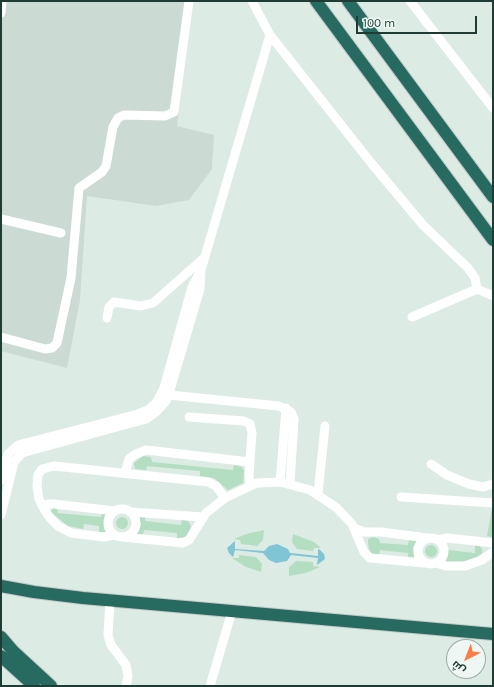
<!DOCTYPE html>
<meta charset="utf-8">
<style>
body{margin:0}
#map{position:relative;width:494px;height:687px;overflow:hidden;background:#ddebe5;font-family:Karla,Cairo,sans-serif}
canvas{display:block}
.frame{position:absolute;inset:0;border:2px solid #1e3b34;pointer-events:none}
.north{position:absolute;left:446px;top:639px;width:40px;height:40px;box-sizing:border-box;background:#eef7f3;border:1px solid #9baca7;border-radius:50%;rotate:222deg;font-size:11px;font-weight:700;line-height:16px;text-align:center;color:#1e3b34}
.north::after{content:'';display:block;margin:auto;width:14px;height:18px;background:#ff7b47;clip-path:polygon(50% 0,100% 100%,50% 72%,0 100%)}
.scale{position:absolute;left:356px;top:16px;width:121px;height:18px;box-sizing:border-box;border:2px solid #1e3b34;border-top:0;padding-left:5px;font-size:12px;line-height:14px;white-space:nowrap;color:#1e3b34;-webkit-text-stroke:3px #eef7f3;paint-order:stroke}
</style>
<div id="map">
<canvas width="494" height="687"></canvas>
<div class="frame"></div>
<div class="north">ش</div>
<div class="scale">100 m</div>
</div>
<script>
const ctx = document.querySelector('canvas').getContext('2d');
ctx.lineJoin = 'round';
function paint(path, color) { ctx.fillStyle = color; ctx.fill(path, 'evenodd'); }
const toPath = rows => new Path2D(rows.map(r => 'M' + r).join(''));
function trace(path, color, width, dash) { ctx.strokeStyle = color; ctx.lineWidth = width; ctx.lineCap = dash ? 'butt' : 'round'; ctx.setLineDash(dash || []); ctx.stroke(path); }
paint(toPath([
 [1,1,192,1,177,126,214,135,212,169,189,200,156,206,87,196,80,300,67,368,1,351]
]), '#cbdbd4');
paint(toPath([
 [143,456,151,457,152,462,233,470,234,465,242,467,244,471,243,483,228,490,214,478,200,476,200,471,147,466,146,470,135,469,134,463],
 [53,508,57,509,58,513,101,517,102,512,107,513,104,525,106,532,99,532,99,526,84,524,83,529,68,526,51,512],
 [492,509,493,509,493,537,491,537,487,536],
 [138,516,145,516,145,521,181,525,182,520,188,521,191,526,187,536,180,538,177,538,177,533,144,530,143,535,136,534,141,525],
 '116 523a6 6 0 1 1 12 0a6 6 0 1 1-12 0Z',
 [264,530,263,540,257,546,241,544,240,540,234,539,246,534],
 [293,534,314,542,321,548,314,548,313,551,297,549,292,542],
 [373,537,379,539,380,543,408,545,409,539,417,540,413,547,414,558,408,559,408,553,380,550,379,556,374,556,370,552,368,544,368,539],
 '425 551a6 6 0 1 1 12 0a6 6 0 1 1-12 0Z',
 [475,545,479,545,482,549,482,553,477,557,458,563,445,562,448,550,475,553],
 [239,555,256,557,262,564,261,572,246,567,232,558,239,558],
 [296,561,313,562,313,566,320,567,306,573,289,576,289,567]
]), '#b4dec1');
paint(toPath([
 [235,541,235,549,264,551,269,546,277,544,288,549,290,553,318,556,318,549,320,550,324,554,325,559,317,565,318,558,291,555,287,561,276,563,269,560,263,553,235,550,233,557,229,553,227,548]
]), '#7fc5d6');
const highway = toPath([
 [316,1,493,240],
 [348,1,493,197],
 [1,586,34,592,83,598,493,634],
 [1,637,13,651,51,686],
 [1,656,34,686]
]);
trace(highway, '#c0c8c6', 14);
trace(toPath([
 [252,1,270,35,372,164,423,225,468,268,475,278,477,289,493,296],
 [410,1,493,108],
 [1,13,2,1],
 [1,219,61,233],
 [412,317,477,289],
 [107,318,109,307,114,302,141,306,153,303,205,257],
 [1,337,45,349,52,348,57,343,71,278,79,188,102,172,106,166,113,127,118,118,124,115,165,116,174,112,189,1],
 [169,395,279,406,291,412,294,419,290,484],
 [189,417,244,421,250,424,252,433,249,474,250,486],
 [431,464,447,475,469,484,483,487,493,484],
 [125,473,129,459,136,454,146,450,250,462],
 [1,480,8,454,18,445,138,414,148,410,156,403,164,388,192,287,201,270],
 [280,482,286,408],
 [318,494,325,426],
 [401,497,493,503],
 [44,509,39,499,37,486,38,475,42,469,54,466,208,482,216,486,225,498],
 '108 523a14 14 0 1 1 28 0a14 14 0 1 1-28 0Z',
 [130,512,203,517],
 [1,515,14,462,22,453,146,419,157,411,166,401,170,390,200,289,201,270,270,35],
 [354,528,364,532,381,532,427,538],
 [114,535,104,537,71,533,58,526,50,518,44,509,48,504,54,504,115,511],
 [123,537,183,543,189,540,206,513,225,498,257,483,280,482,310,490,337,508,352,524,364,552,370,558,424,563],
 '418 551a13 13 0 1 1 26 0a13 13 0 1 1-26 0Z',
 [438,540,447,538,493,543],
 [436,563,446,566,465,566,482,560,493,552],
 [110,600,108,635,111,645,126,665,128,676,126,686],
 [210,686,232,611]
]), '#fff', 9);
trace(highway, '#276a5f', 12);
</script>
